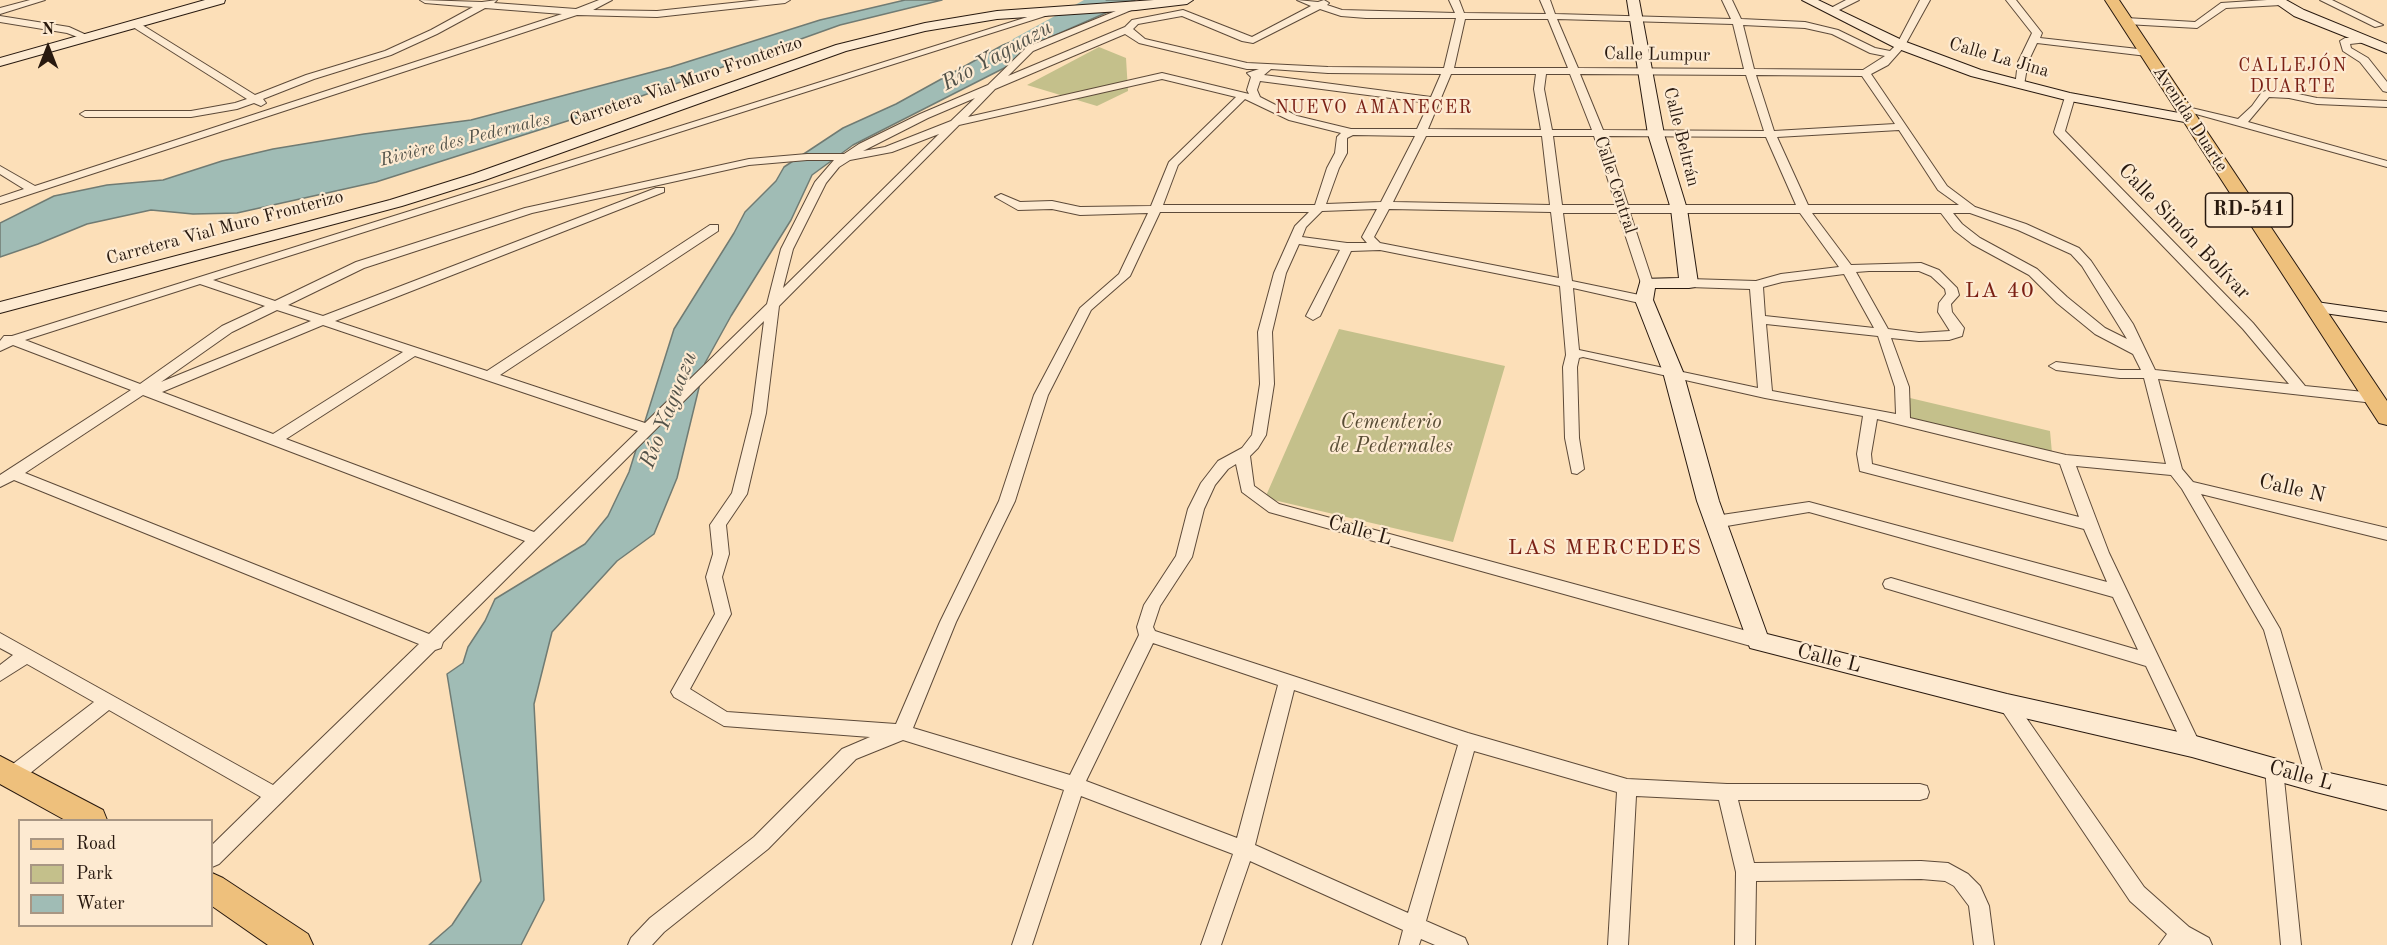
<!DOCTYPE html>
<meta charset="utf-8">
<style>
body{margin:0}
#map{position:relative;width:2387px;height:945px;overflow:hidden;background:#fcdfb8;font-family:"Old Standard TT",serif}
canvas{display:block}
.legend{position:absolute;left:18px;top:819px;width:195px;height:108px;box-sizing:border-box;background:#fdead1;border:2px solid #a89683;margin:0;padding:8px 10px;list-style:none;font-size:18px;color:#28190f}
.legend li{display:flex;align-items:center;gap:12px;height:30px}
.legend b{width:30px;border:2px solid #a89683}
.north{position:absolute;left:18px;top:18px;width:60px;height:60px;-webkit-text-stroke:4px #fdead1;paint-order:stroke;rotate:0deg;font-size:16px;font-weight:700;line-height:24px;text-align:center;color:#28190f}
.north::after{content:'';display:block;margin:auto;width:21px;height:27px;background:#28190f;clip-path:polygon(50% 0,100% 100%,50% 72%,0 100%)}
</style>
<div id="map">
<canvas width="2387" height="945"></canvas>
<ul class="legend">
<li><b style="height:8px;background:#eec07c"></b>Road</li>
<li><b style="height:16px;background:#c4c08b"></b>Park</li>
<li><b style="height:16px;background:#a0bcb5"></b>Water</li>
</ul>
<div class="north">N</div>
</div>
<script>
const ctx = document.querySelector('canvas').getContext('2d');
ctx.lineJoin = 'round';
function paint(path, color) { ctx.fillStyle = color; ctx.fill(path, 'evenodd'); }
const toPath = rows => new Path2D(rows.map(r => 'M' + r).join(''));
function trace(path, color, width, dash) { ctx.strokeStyle = color; ctx.lineWidth = width; ctx.lineCap = dash ? 'butt' : 'round'; ctx.setLineDash(dash || []); ctx.stroke(path); }
function write(font, color, halo, rows, align = 'center') {
  ctx.font = font + ' "Old Standard TT",serif'; ctx.lineWidth = 4.5; ctx.setLineDash([]); ctx.textBaseline = 'middle'; ctx.strokeStyle = halo; ctx.fillStyle = color; for (const [text, x, y, turn = 0] of rows) {
    ctx.save(); ctx.translate(x, y); ctx.rotate((+turn || 0) * Math.PI / 180); ctx.textAlign = isNaN(turn) ? turn : align; if (halo) ctx.strokeText(text, 0, 0); ctx.fillText(text, 0, 0); ctx.restore();
  }
}
paint(toPath([
 [1099,47,1126,58,1128,91,1097,106,1027,85],
 [1339,329,1505,366,1453,542,1265,498],
 [1910,398,2050,431,2052,453,1909,418]
]), '#c4c08b');
const water = toPath([
 [905,0,942,0,840,25,608,108,376,182,237,213,193,214,151,210,87,224,38,244,0,257,0,223,54,196,107,185,163,180,222,161,273,149,364,134,471,120,671,67,820,20,905,0],
 [1103,0,1135,0,1035,44,1014,63,853,145,812,175,791,220,731,316,705,363,677,478,654,534,617,561,552,632,534,704,544,900,521,945,429,945,452,925,481,881,447,674,463,663,468,647,485,621,495,599,585,544,608,516,629,472,674,329,734,233,745,212,776,181,784,167,843,128,896,104,1003,45,1065,20,1103,0]
]);
paint(water, '#a0bcb5');
trace(water, '#707b73', 1.5);
paint(toPath([
 [1084,0,1106,0,1103,4,1027,47,1020,49,1013,47,1011,43,1013,39,1084,0]
]), '#a0bcb5');
const street = toPath([
 [30,0,45,0,0,14,0,8,30,0],
 [420,0,482,2,497,0,494,3,576,9,599,0,612,0,593,10,657,11,760,0,790,0,785,3,657,17,577,15,0,204,0,197,24,189,0,174,0,166,35,186,562,14,485,8,437,34,391,55,314,79,263,99,266,103,261,106,254,103,237,109,191,117,85,117,80,114,85,111,191,111,235,103,247,99,133,27,133,23,139,23,255,95,306,75,385,51,431,30,473,7,425,3,420,0],
 [1297,0,1318,2,1324,0,1329,3,1327,5,1342,10,1455,13,1449,0,1459,0,1464,13,1546,14,1540,0,1550,0,1555,14,1731,19,1722,0,1732,0,1741,19,1805,22,1838,30,1875,48,1890,51,1897,44,1920,0,1930,0,1904,47,1888,65,1871,74,1947,186,1975,207,2026,224,2079,248,2091,261,2133,324,2155,370,2289,384,2243,329,2055,134,2054,132,2065,97,2074,95,2075,97,2065,131,2253,323,2305,386,2374,393,2381,398,2374,403,2158,379,2182,469,2193,482,2387,528,2387,540,2201,494,2280,629,2325,781,2323,787,2316,789,2309,787,2307,781,2264,630,2182,489,2171,475,2076,466,2109,553,2201,746,2198,751,2192,754,2186,751,2146,666,1885,588,1883,584,1885,580,1891,578,2138,650,2113,597,1809,512,1715,528,1709,526,1707,522,1709,518,1715,516,1809,502,2107,582,2084,529,1860,471,1857,454,1863,416,1765,398,1583,357,1579,358,1577,367,1579,438,1584,469,1577,474,1572,473,1565,438,1563,367,1566,355,1560,286,1380,250,1351,251,1320,316,1313,320,1306,316,1340,250,1299,244,1286,273,1272,332,1274,384,1266,435,1258,448,1250,456,1254,486,1279,504,1758,634,1764,636,1767,641,1764,646,1758,648,1269,512,1242,492,1236,464,1228,469,1215,485,1204,509,1192,557,1160,606,1153,627,1155,631,1468,733,1627,779,1727,784,1920,784,1927,786,1929,792,1927,798,1920,800,1738,800,1754,863,1921,861,1948,863,1968,874,1980,886,1989,906,1994,945,1974,945,1969,906,1954,886,1945,881,1921,879,1756,881,1755,945,1735,945,1736,872,1719,800,1636,796,1628,945,1608,945,1617,792,1474,751,1426,921,1465,938,1468,945,1435,945,1421,939,1419,945,1399,945,1403,930,1250,861,1221,945,1201,945,1233,854,1081,796,1032,945,1012,945,1064,790,903,740,856,759,768,849,664,932,652,945,628,945,631,938,650,918,754,837,842,749,870,737,724,726,674,697,671,692,715,614,706,577,713,554,710,525,732,493,752,413,764,321,443,642,441,648,435,650,219,864,212,867,212,845,261,797,109,710,19,782,12,784,5,782,3,776,5,770,94,702,27,664,0,681,0,665,13,655,0,648,0,633,273,785,419,644,14,480,0,487,0,475,131,390,13,345,0,351,0,341,4,336,12,336,1056,8,1064,10,213,280,275,301,356,262,525,208,749,159,807,154,844,154,859,144,920,114,988,85,1027,47,1133,4,1141,6,1033,51,1008,76,1125,27,1132,20,1183,10,1252,37,1311,6,1297,0],
 [1320,9,1341,16,1366,18,1456,18,1444,68,1328,67,1247,63,1145,39,1133,29,1138,24,1182,16,1242,41,1253,43,1320,9],
 [1465,19,1548,19,1568,68,1454,68,1465,19],
 [1557,19,1733,24,1744,69,1578,68,1557,19],
 [1743,25,1805,28,1832,34,1870,53,1885,56,1863,70,1754,69,1743,25],
 [1125,34,1139,43,1247,69,1259,69,1247,73,1251,77,1247,90,1249,94,1162,73,968,117,995,89,1125,34],
 [1271,69,1328,73,1441,74,1431,97,1264,75,1271,69],
 [1451,74,1536,74,1534,89,1541,130,1428,129,1451,74],
 [1546,74,1570,74,1592,130,1552,130,1544,89,1546,74],
 [1580,74,1746,75,1764,131,1603,130,1580,74],
 [1756,75,1862,76,1895,124,1774,131,1756,75],
 [1162,79,1236,97,1169,162,1151,206,1080,207,1052,201,1020,202,1001,194,995,197,1018,210,1052,209,1080,215,1148,213,1119,274,1080,308,1034,395,999,501,940,622,896,724,727,712,690,689,731,614,722,577,729,554,726,525,747,494,766,413,779,306,959,125,1162,79],
 [1260,81,1429,103,1417,129,1351,129,1297,116,1260,97,1257,90,1260,81],
 [975,98,951,121,885,147,863,151,928,118,975,98],
 [1245,99,1289,120,1341,133,1337,137,1335,153,1327,168,1315,205,1163,205,1178,165,1245,99],
 [1899,130,1938,190,1959,205,1808,205,1777,137,1899,130],
 [939,134,783,288,793,249,826,183,839,167,850,160,892,152,939,134],
 [1353,135,1415,136,1381,202,1326,204,1339,168,1347,153,1347,138,1353,135],
 [1426,136,1542,136,1550,205,1393,202,1426,136],
 [1553,136,1594,136,1616,205,1562,205,1553,136],
 [1605,136,1766,137,1796,205,1628,205,1605,136],
 [807,160,834,160,815,182,781,249,767,304,645,423,500,375,718,231,718,225,710,225,487,371,335,321,664,192,664,188,656,188,323,316,288,305,364,268,532,213,749,165,807,160],
 [1377,209,1362,237,1367,243,1347,243,1302,237,1306,227,1322,211,1377,209],
 [1389,209,1551,212,1559,278,1380,243,1374,237,1389,209],
 [1160,212,1309,212,1295,226,1274,273,1258,332,1260,384,1252,435,1242,448,1218,461,1201,483,1188,509,1176,556,1144,605,1137,627,1139,635,1070,775,913,728,956,622,1015,501,1048,395,1091,310,1130,276,1160,212],
 [1563,213,1618,213,1641,283,1647,287,1653,283,1630,213,1800,213,1839,267,1781,274,1756,281,1689,279,1683,283,1689,287,1750,289,1758,388,1579,350,1573,288,1644,304,1650,300,1649,297,1572,281,1563,213],
 [1812,213,1941,213,1954,230,1972,244,2029,275,2057,303,2095,334,2133,354,2141,370,2120,370,2056,362,2049,366,2056,370,2120,378,2144,378,2166,464,2066,455,1910,418,1909,387,1891,338,1919,341,1949,340,1962,336,1964,328,1952,312,1951,304,1959,295,1957,288,1939,270,1921,263,1851,265,1812,213],
 [1953,213,1970,213,2018,230,2071,254,2082,266,2127,339,2105,328,2067,297,2037,269,1980,238,1962,224,1953,213],
 [1869,271,1919,271,1931,276,1945,289,1946,294,1939,303,1938,312,1950,331,1919,333,1888,329,1856,272,1869,271],
 [1844,274,1874,328,1765,316,1763,287,1782,282,1844,274],
 [200,284,265,306,222,326,140,384,25,340,200,284],
 [277,310,311,321,161,382,232,332,277,310],
 [1766,324,1878,336,1895,387,1896,414,1772,391,1766,324],
 [323,325,403,352,273,434,162,392,323,325],
 [415,356,638,431,534,532,286,439,415,356],
 [143,395,268,443,525,541,429,634,25,473,143,395],
 [1877,419,2060,464,2079,517,1872,464,1871,454,1877,419],
 [1153,643,1278,685,1237,838,1086,781,1153,643],
 [1294,690,1458,745,1408,913,1255,845,1294,690],
 [1846,0,1859,0,1835,12,1827,10,1846,0],
 [2006,0,2016,0,2042,33,2040,38,2147,50,2152,53,2147,56,2037,43,2028,62,2024,85,2015,87,2018,62,2032,33,2006,0],
 [2267,0,2284,0,2286,2,2281,5,2226,8,2197,28,2126,24,2121,21,2126,18,2195,22,2221,3,2267,0],
 [2320,0,2332,0,2383,25,2375,27,2320,0],
 [0,16,69,27,93,38,88,41,67,33,0,22,0,16],
 [2345,38,2367,38,2367,42,2350,44,2351,48,2368,58,2387,82,2387,92,2383,91,2360,62,2343,51,2340,41,2345,38],
 [2266,91,2289,92,2317,98,2387,101,2387,107,2317,104,2289,98,2269,97,2248,122,2387,161,2387,167,2178,109,2183,106,2238,119,2252,106,2262,92,2266,91],
 [2007,697,2013,699,2144,887,2189,927,2209,938,2212,945,2159,945,2167,934,2130,901,2001,709,1998,704,2001,699,2007,697],
 [2274,761,2281,763,2283,769,2301,945,2281,945,2265,769,2267,763,2274,761]
]);
const secondary = toPath([
 [205,0,225,0,224,3,0,66,0,58,205,0],
 [1154,0,1193,0,1187,4,1136,10,997,19,925,31,846,51,485,180,402,206,0,313,0,302,390,200,473,174,836,45,925,23,997,11,1154,0],
 [1627,0,1639,0,1664,134,1687,209,1698,283,1695,287,1689,288,1655,288,1653,300,1683,372,1719,501,1767,634,2007,694,2192,735,2316,770,2387,786,2387,810,2316,792,2192,757,2007,714,1750,648,1697,501,1663,372,1635,300,1641,279,1679,278,1671,209,1648,134,1627,0],
 [1802,0,1818,0,1906,42,1981,70,2070,93,2190,115,2197,119,2190,123,2070,101,1971,76,1896,48,1802,0],
 [2271,0,2286,0,2304,10,2387,44,2387,53,2294,16,2271,0],
 [2316,302,2387,312,2387,322,2310,311,2307,307,2310,303,2316,302]
]);
const primary = toPath([
 [2105,0,2119,0,2387,401,2387,425,2379,423,2105,0],
 [0,756,103,810,107,820,65,820,0,784,0,756],
 [212,873,223,878,308,934,313,945,268,945,212,906,212,873]
]);
trace(street, '#5d4a39', 2);
trace(secondary, '#28190f', 2);
trace(primary, '#28190f', 2);
paint(street, '#fdead1');
paint(secondary, '#fdead1');
paint(primary, '#eec07c');
write('18px', '#28190f', '#fdead1', [
 ["Calle Lumpur",1657,55,1],
 ["Calle La Jina",1999,58,16],
 ["Carretera Vial Muro Fronterizo",686,82,-19],
 ["Avenida Duarte",2190,119,57],
 ["Calle Beltrán",1681,137,76],
 ["Calle Central",1615,185,72],
 ["Carretera Vial Muro Fronterizo",225,228,-15]
]);
ctx.letterSpacing = '1.5px';
write('18px', '#7a1f14', '#fdead1', [
 ["CALLEJÓN",2293,66],
 ["DUARTE",2293,87],
 ["NUEVO AMANECER",1374,108]
]);
ctx.letterSpacing = '0px';
write('italic 18px', '#525249', '#fdead1', [
 ["Rivière des Pedernales",465,140,-14]
]);
for (const [x, y, w] of [
 [2249,210,87]
]) { const box = new Path2D(); box.roundRect(x - w / 2, y - 17, w, 34, 4.5); ctx.fillStyle = '#fdead1'; ctx.fill(box); trace(box, '#28190f', 1.5); }
write('bold 20px', '#28190f', null, [
 ["RD-541",2249,210]
]);
write('21px', '#28190f', '#fdead1', [
 ["Calle Simón Bolívar",2184,232,46],
 ["Calle N",2292,489,13],
 ["Calle L",1360,531,15],
 ["Calle L",1829,659,14],
 ["Calle L",2301,776,15]
]);
write('italic 21px', '#574b34', '#fdead1', [
 ["Cementerio",1391,422],
 ["de Pedernales",1391,446]
]);
write('italic 22px', '#525249', '#fdead1', [
 ["Río Yaguazu",997,56,-29],
 ["Río Yaguazu",669,410,-69]
]);
ctx.letterSpacing = '1.5px';
write('22px', '#7a1f14', '#fdead1', [
 ["LA 40",2000,291],
 ["LAS MERCEDES",1605,548]
]);
ctx.letterSpacing = '0px';
</script>
